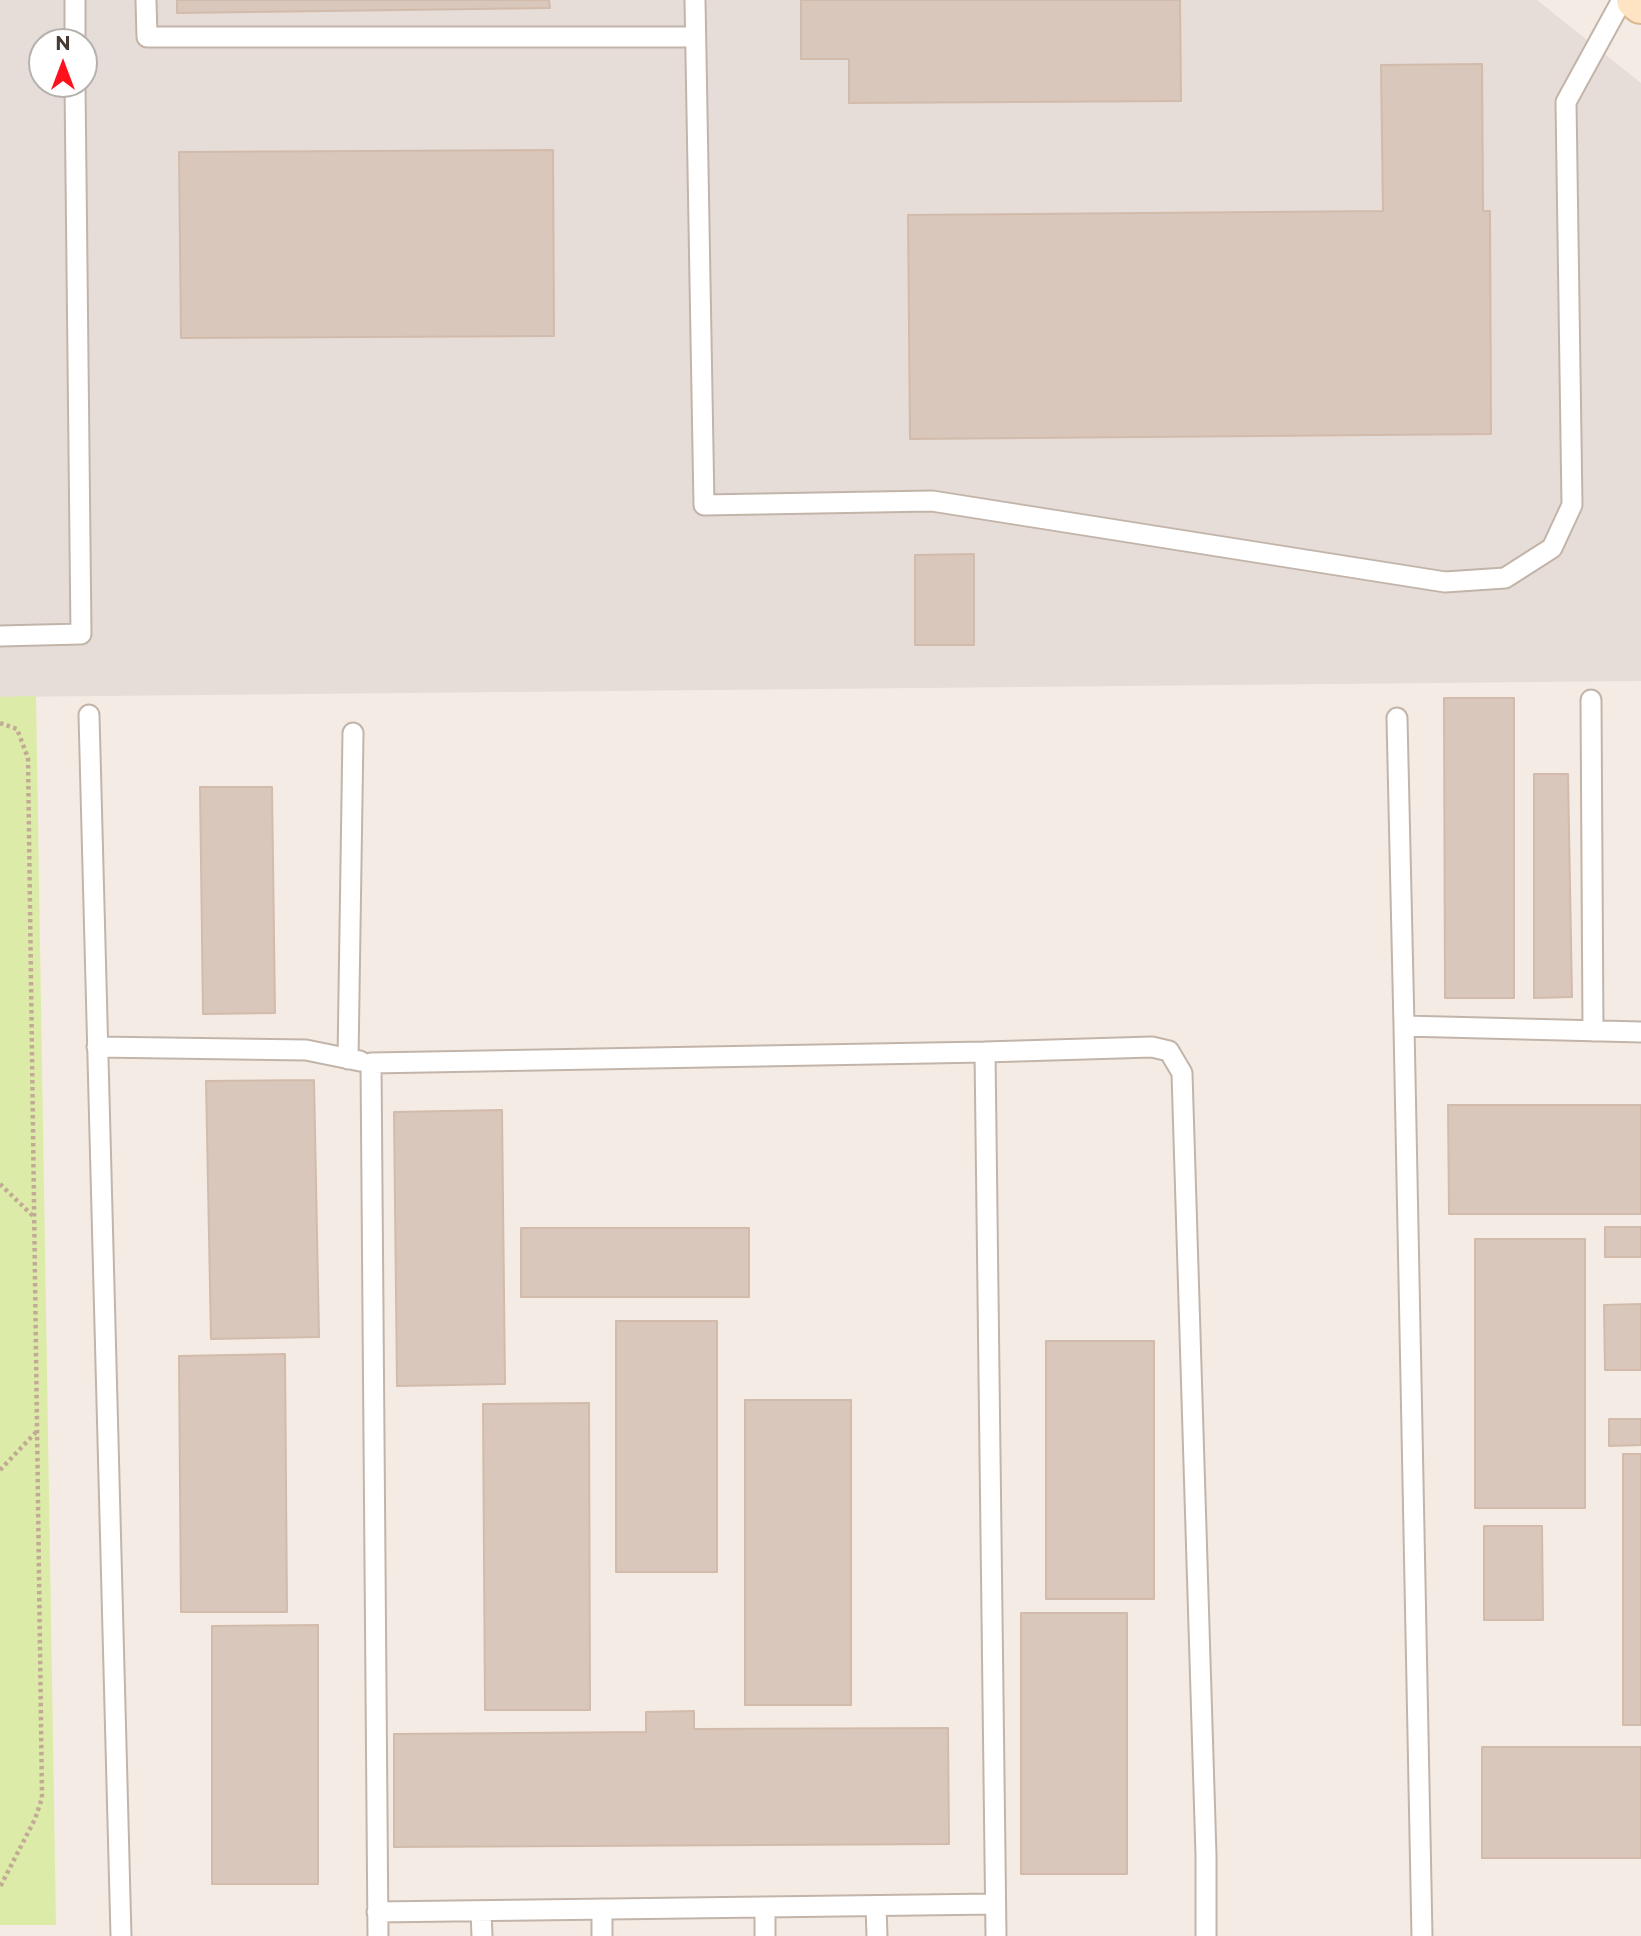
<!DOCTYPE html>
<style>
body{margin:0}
#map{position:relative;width:1641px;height:1936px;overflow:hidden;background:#f4ece4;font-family:Montserrat,sans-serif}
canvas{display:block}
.north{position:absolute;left:28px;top:28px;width:70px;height:70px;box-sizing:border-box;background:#fff;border:2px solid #b5b1ad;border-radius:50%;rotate:0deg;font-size:19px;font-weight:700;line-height:28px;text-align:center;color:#463b33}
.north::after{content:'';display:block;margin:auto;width:24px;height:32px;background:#ff101d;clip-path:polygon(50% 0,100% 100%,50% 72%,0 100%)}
</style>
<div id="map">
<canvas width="1641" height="1936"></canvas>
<div class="north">N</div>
</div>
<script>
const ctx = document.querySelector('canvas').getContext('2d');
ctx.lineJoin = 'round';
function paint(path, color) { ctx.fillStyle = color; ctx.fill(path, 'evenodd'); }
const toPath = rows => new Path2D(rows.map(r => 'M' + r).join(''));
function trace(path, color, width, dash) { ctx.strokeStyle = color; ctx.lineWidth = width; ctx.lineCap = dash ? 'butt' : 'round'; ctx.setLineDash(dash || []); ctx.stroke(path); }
paint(toPath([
 [0,0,1537,0,1641,83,1641,681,0,697],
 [42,42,84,42,84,84,42,84]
]), '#e6ddd9');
paint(toPath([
 [36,696,56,1925,0,1925,0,697]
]), '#dceca8');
const building = toPath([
 [177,0,549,0,550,8,177,13,177,0],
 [801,0,1180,0,1181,101,849,103,849,59,801,59,801,0],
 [1482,64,1483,211,1490,211,1491,434,910,439,908,215,1383,211,1381,65,1482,64],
 [553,150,554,336,181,338,179,152,553,150],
 [974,554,974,645,915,645,915,555,974,554],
 [1444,698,1514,698,1514,998,1445,998,1444,698],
 [1534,774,1568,774,1572,997,1534,998,1534,774],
 [200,787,272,787,275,1013,203,1014,200,787],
 [314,1080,319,1337,211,1339,206,1081,314,1080],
 [1448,1105,1641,1105,1641,1214,1449,1214,1448,1105],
 [502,1110,505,1384,397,1386,394,1112,502,1110],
 [1605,1227,1641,1227,1641,1257,1605,1257,1605,1227],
 [521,1228,749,1228,749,1297,521,1297,521,1228],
 [1475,1239,1585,1239,1585,1508,1475,1508,1475,1239],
 [1641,1304,1641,1370,1605,1370,1604,1305,1641,1304],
 [616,1321,717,1321,717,1572,616,1572,616,1321],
 [1046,1341,1154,1341,1154,1599,1046,1599,1046,1341],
 [285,1354,287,1612,181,1612,179,1356,285,1354],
 [745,1400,851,1400,851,1705,745,1705,745,1400],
 [589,1403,590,1710,485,1710,483,1404,589,1403],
 [1609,1419,1641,1419,1641,1445,1609,1446,1609,1419],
 [1623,1454,1641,1454,1641,1725,1623,1725,1623,1454],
 [1484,1526,1542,1526,1543,1620,1484,1620,1484,1526],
 [1021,1613,1127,1613,1127,1874,1021,1874,1021,1613],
 [318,1625,318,1884,212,1884,212,1626,318,1625],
 [694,1711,694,1729,948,1728,949,1844,394,1847,394,1734,646,1732,646,1712,694,1711],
 [1482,1747,1641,1747,1641,1858,1482,1858,1482,1747]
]);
paint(building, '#d9c7bb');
trace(building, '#d2bbab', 2);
const lane = toPath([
 [75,0,75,42],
 [146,0,147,37,695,37],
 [695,0,704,505,932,501,1445,582,1505,578,1552,548,1572,505,1566,102,1622,0],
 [0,636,81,634,75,84],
 [1591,700,1593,1031],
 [89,715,121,1936],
 [1397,718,1404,1026],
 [97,1047,306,1050,360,1061],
 [985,1052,1152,1047,1169,1051,1182,1073,1206,1855,1206,1936],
 [348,1059,353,733],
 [876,1906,877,1936],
 [765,1907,765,1936],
 [602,1909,602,1936],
 [481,1911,482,1936],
 [377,1912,995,1904],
 [378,1936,371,1063,985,1052,996,1936],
 [1422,1936,1404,1026,1641,1032]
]);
const secondary = toPath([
 [1636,0,1641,4]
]);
trace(lane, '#c3b4a9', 23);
trace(secondary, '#dbb891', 42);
trace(toPath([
 [0,723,17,729,28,758,42,1798,35,1819,0,1887],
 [0,1184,34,1217],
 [0,1470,38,1430]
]), '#c3aa96', 4.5, [3.5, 3.5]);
trace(lane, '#fff', 19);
trace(secondary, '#ffe4c3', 38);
</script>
